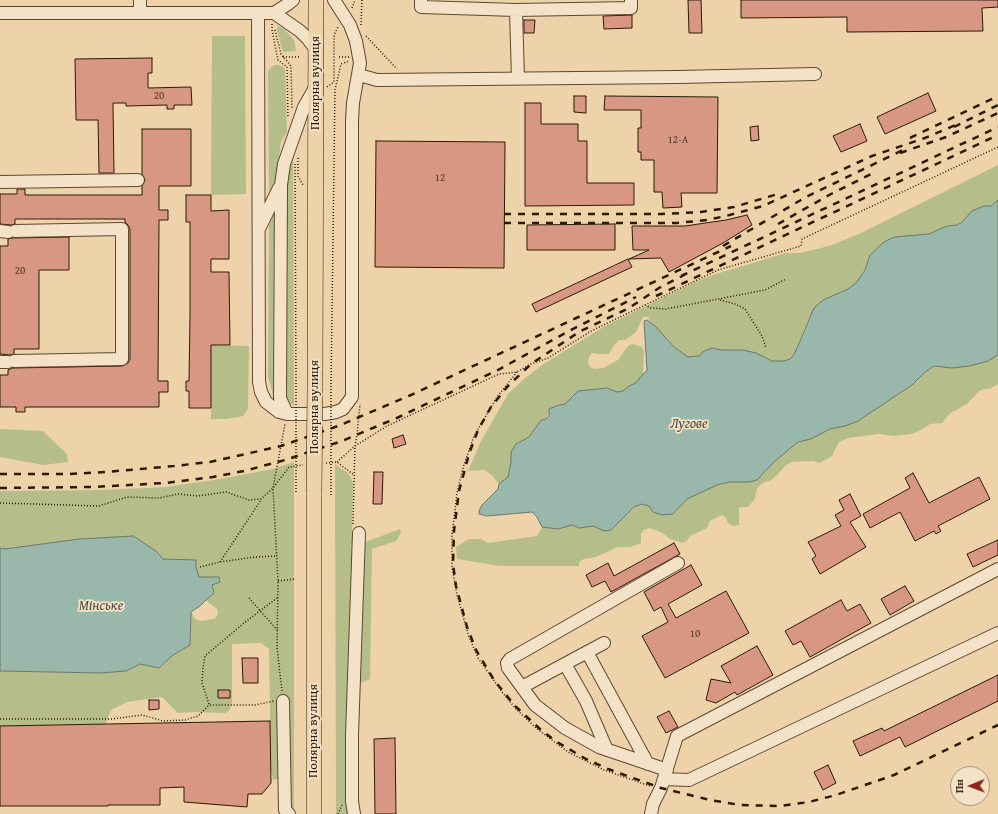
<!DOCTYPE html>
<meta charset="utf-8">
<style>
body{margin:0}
#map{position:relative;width:998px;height:814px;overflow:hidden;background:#eed3aa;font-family:"Gentium Book Plus",serif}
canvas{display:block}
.north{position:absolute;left:950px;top:766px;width:40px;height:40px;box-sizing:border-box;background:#f4e2c8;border:1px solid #a4927a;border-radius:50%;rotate:269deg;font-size:11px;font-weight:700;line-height:16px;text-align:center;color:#2c1a06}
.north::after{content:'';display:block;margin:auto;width:14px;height:18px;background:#8f2418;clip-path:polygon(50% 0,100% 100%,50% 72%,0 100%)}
</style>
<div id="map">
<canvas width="998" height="814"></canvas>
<div class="north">Пн</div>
</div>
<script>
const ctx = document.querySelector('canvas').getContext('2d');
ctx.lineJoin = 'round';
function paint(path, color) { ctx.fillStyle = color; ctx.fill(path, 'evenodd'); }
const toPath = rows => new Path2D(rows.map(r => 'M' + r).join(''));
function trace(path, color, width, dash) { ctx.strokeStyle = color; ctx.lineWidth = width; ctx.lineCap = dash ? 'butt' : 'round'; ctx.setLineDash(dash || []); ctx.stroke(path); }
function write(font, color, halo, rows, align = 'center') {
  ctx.font = font + ' "Gentium Book Plus",serif'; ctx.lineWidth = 3.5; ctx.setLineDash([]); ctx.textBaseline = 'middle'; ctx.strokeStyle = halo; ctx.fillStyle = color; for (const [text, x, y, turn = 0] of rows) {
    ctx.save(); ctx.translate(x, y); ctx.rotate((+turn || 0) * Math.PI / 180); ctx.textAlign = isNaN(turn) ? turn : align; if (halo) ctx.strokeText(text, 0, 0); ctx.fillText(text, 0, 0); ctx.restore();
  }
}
paint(toPath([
 [277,26,283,28,294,40,296,51,283,52,277,31],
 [212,36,245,36,246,194,211,195],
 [275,65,279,65,285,68,287,132,281,142,275,185,269,201,268,71,271,67],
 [293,153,294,406,287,401,284,393,285,186,288,171],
 [998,165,998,201,991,206,984,206,957,225,947,226,929,234,884,242,870,255,865,270,857,282,848,289,823,300,807,323,794,355,790,359,784,361,772,361,756,353,729,350,721,350,712,348,704,351,699,356,688,357,674,347,650,323,648,317,643,317,636,332,625,340,619,340,614,345,609,354,599,354,592,353,589,357,588,363,590,367,594,369,603,368,618,360,628,346,632,344,642,347,644,351,643,374,636,383,629,386,623,391,617,392,607,388,594,389,572,396,570,400,565,404,556,406,549,412,546,419,541,420,529,437,516,444,511,452,511,462,508,477,499,484,492,475,484,470,468,471,481,441,508,394,524,379,542,365,605,326,697,281,716,274,786,253,800,253,829,246,859,234],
 [274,212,273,395,268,376,269,226],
 [211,345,249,346,248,409,243,416,227,419,211,419],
 [998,355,998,384,990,389,984,389,979,391,967,404,949,414,942,423,930,424,919,431,912,434,894,436,879,434,848,438,839,442,832,456,820,463,813,461,792,462,786,465,776,476,771,480,763,483,757,488,755,499,748,507,739,507,739,525,733,526,728,523,726,518,722,515,710,521,707,528,690,536,687,541,682,543,670,539,661,532,649,528,644,530,641,534,641,543,636,545,630,547,618,547,596,557,584,559,579,562,579,566,500,566,457,559,456,547,469,539,481,539,488,543,537,536,542,527,558,529,572,525,579,528,593,526,599,529,618,523,635,507,642,504,649,506,653,512,673,514,687,499,701,492,717,485,730,482,749,482,763,475,775,461,798,442,811,439,830,429,845,426,899,394,912,385,924,373,934,366,952,368,988,361],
 [0,429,43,431,67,454,68,462,43,465,0,457],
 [294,462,294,814,291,814,281,778,273,780,271,770,269,649,261,643,232,644,232,702,229,711,225,713,196,712,178,713,162,697,127,702,111,710,105,725,0,727,0,671,101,673,126,671,140,664,159,668,173,655,190,645,191,612,195,619,200,621,214,619,217,616,218,612,217,609,206,600,214,593,211,585,220,582,219,577,199,577,196,567,196,560,163,559,156,551,133,536,79,539,5,549,0,548,0,491,103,490,166,487,220,479,273,469],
 [335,464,349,474,353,482,352,533,355,540,348,814,336,814],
 [400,529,401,533,396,541,372,549,370,679,360,683,363,543]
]), '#b5bd8b');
const water = toPath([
 [998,200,998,355,988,361,970,366,952,368,934,366,924,373,912,385,858,421,845,426,830,429,811,439,798,442,775,461,757,480,749,482,730,482,717,485,687,499,673,514,662,515,653,512,649,506,642,504,634,507,611,530,604,531,593,526,579,528,572,525,558,529,542,527,537,517,532,512,487,516,479,514,479,511,482,505,498,489,499,484,508,477,511,462,511,452,516,444,529,437,541,420,546,419,549,416,549,409,556,406,565,404,578,391,607,388,617,392,623,391,629,386,636,383,643,374,646,372,647,370,644,321,647,320,655,326,674,347,688,357,699,356,704,351,712,348,721,350,743,350,756,353,772,361,784,361,790,359,794,355,814,308,823,300,848,289,857,282,865,270,870,255,884,242,894,237,929,234,947,226,957,225,962,222,972,211,984,206,991,206,998,200],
 [133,536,156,551,163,559,196,560,196,567,199,577,219,577,220,582,212,585,214,593,206,600,200,606,191,612,190,645,173,655,159,668,140,664,126,671,101,673,0,671,0,548,5,549,79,539,133,536]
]);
paint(water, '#99b7ab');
trace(water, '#6d7869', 1);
const building = toPath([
 [688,0,701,0,702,33,689,33,688,0],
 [741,0,998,0,998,7,982,8,983,31,847,32,847,17,741,18,741,0],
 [632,15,632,28,604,29,603,16,632,15],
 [524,20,535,20,534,33,524,33,524,20],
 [152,58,152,73,148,73,148,88,191,87,192,105,174,105,174,109,167,109,167,105,126,106,126,103,113,103,114,173,99,173,98,120,76,120,75,59,152,58],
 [928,93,936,111,885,134,877,117,928,93],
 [574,96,586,96,586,113,574,112,574,96],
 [605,96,718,97,717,193,681,193,682,207,663,208,662,192,654,192,654,160,641,160,641,152,638,152,638,128,641,128,641,110,604,110,605,96],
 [525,103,541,103,541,124,578,124,578,141,587,141,587,183,634,183,634,205,525,206,525,103],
 [860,124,867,141,841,152,833,136,860,124],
 [758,126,759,140,751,141,750,127,758,126],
 [142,129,191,129,191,186,159,186,159,210,168,210,168,220,159,220,158,381,168,381,168,392,159,392,159,407,25,407,25,412,16,412,16,407,0,407,0,375,8,375,8,370,12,368,122,366,128,363,130,359,130,229,128,225,125,222,125,219,15,219,15,224,11,225,0,224,0,194,17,194,17,189,25,189,25,195,142,195,142,186,145,180,142,174,142,129],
 [376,141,505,142,504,268,375,267,376,141],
 [186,195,211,195,211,211,229,210,229,259,211,259,211,272,229,272,230,345,211,345,211,408,189,408,189,391,186,391,186,381,189,381,190,317,190,222,186,222,186,195],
 [747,215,752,225,723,243,669,272,661,258,629,259,649,250,633,250,632,226,685,226,726,220,747,215],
 [615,224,615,250,527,250,527,225,615,224],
 [69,237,69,270,39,270,39,349,14,349,14,354,10,355,0,354,0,246,8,246,8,239,12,238,69,237],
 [628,259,632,267,536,312,532,304,628,259],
 [403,435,406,444,394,448,392,439,403,435],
 [374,472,383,472,382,504,373,504,374,472],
 [913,473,929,503,979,477,990,499,938,526,941,531,936,534,934,531,915,541,900,512,870,528,863,514,910,488,905,478,913,473],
 [850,494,861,516,850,522,866,547,820,574,812,559,816,556,808,542,841,526,835,515,844,510,839,500,850,494],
 [998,540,998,555,973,567,967,554,998,540],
 [674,543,680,554,611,592,605,581,592,587,586,575,608,563,614,576,674,543],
 [691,565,702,585,668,604,676,618,726,591,749,633,665,678,642,636,668,622,661,607,654,611,644,592,691,565],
 [905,586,914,601,890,615,881,599,905,586],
 [841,600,847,611,860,604,871,623,810,657,801,641,793,645,785,631,841,600],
 [757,646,773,675,737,695,735,692,716,703,706,700,711,679,731,683,721,666,757,646],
 [242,658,258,658,258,683,243,683,242,658],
 [998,675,998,701,905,747,900,737,860,756,853,741,882,728,884,731,998,675],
 [218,690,230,690,230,698,218,698,218,690],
 [149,700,159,700,159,709,149,710,149,700],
 [669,711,678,727,666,733,657,717,669,711],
 [270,721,271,783,262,794,248,794,247,807,184,802,184,787,160,788,160,805,108,805,108,806,0,806,0,726,270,721],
 [395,738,396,814,375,814,374,739,395,738],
 [828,765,836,783,823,790,814,772,828,765]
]);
paint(building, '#d89783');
trace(building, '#2c1a06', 1);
const minor = toPath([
 [421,0,421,7,516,10,631,8,631,0],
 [516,10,518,79],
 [0,13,274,13,288,4,293,0],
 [140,13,140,0],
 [258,13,259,382,261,392,266,402,279,412,287,414,325,414,336,412,343,409,352,397,352,121,353,103,360,63,356,41,350,25,334,0],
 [274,13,300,31,308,39,316,50],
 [359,75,377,80,678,77,815,74],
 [0,182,138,180],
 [260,227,279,188],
 [0,231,8,232],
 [14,361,122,359,122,229,15,231],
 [0,362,8,362],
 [287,414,280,398,281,185,284,164,290,147,304,107,316,86],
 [587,652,648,764],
 [565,664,586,701,607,750],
 [522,687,604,643],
 [283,701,285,810,289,814],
 [667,770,599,747,565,728,535,705,508,668,507,663,510,659,678,563],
 [664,779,689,780,998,633],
 [354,814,352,801,352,735,359,533],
 [651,814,653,804,661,788,677,736,998,569]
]);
const major = toPath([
 [315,388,316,0],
 [314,814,314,493]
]);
trace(minor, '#5c482f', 14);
trace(major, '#2c1a06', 16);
trace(toPath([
 [352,8,355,0],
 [272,24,272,30,278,60,287,67,288,117],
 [361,25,362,0],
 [275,30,281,54,291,66,292,108],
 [366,36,397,69],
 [283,57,299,57],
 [339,57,349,57],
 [327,87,334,82,334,37,335,33,338,27],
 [298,158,298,176,303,185],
 [295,164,296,389],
 [720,300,735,304,745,309,762,336,766,348],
 [645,305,651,308,666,309,765,290,786,279],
 [517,372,497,397,474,436,463,468,457,493,452,535,452,567,457,595,469,637,478,658,502,692,516,709,536,728,568,752,604,770,650,786],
 [331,387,335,90,341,64,349,61],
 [337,462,355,446,387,426,499,374,517,372,531,364,548,358,593,330,718,270,801,246,802,239,998,147],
 [326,463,337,462,354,475],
 [0,503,99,506,127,497,159,498,178,494,198,496,226,492,249,500,261,499,273,488,289,467,303,465],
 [353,524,355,446,357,435,360,404],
 [220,562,261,500],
 [200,567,220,562,255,557,277,556],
 [278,581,296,579],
 [249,598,277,630],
 [282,691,277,648,278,581,273,488,285,424],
 [209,704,202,683,203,668,205,656,244,623,277,598],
 [0,719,112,719,142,715,163,721,185,720,198,716,209,705,255,705,274,701],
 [338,814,342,805]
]), '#2c1a06', 1.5, [1, 2]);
trace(minor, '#f4e2c8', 12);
trace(major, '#eed3aa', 15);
trace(toPath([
 [954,127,998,105],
 [910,138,998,96],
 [900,153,946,137,998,113],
 [504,214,662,214,701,212,734,207,781,193],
 [504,223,677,223,707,220,726,216,763,206,872,156,925,138,958,124],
 [778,224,831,194,871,174],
 [723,246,806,197,905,149],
 [686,274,659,288,629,308,579,332,531,364,507,387,491,407,478,430,469,454,459,491,454,531,453,564,456,586,467,627,476,650,494,680,515,706,541,730,557,742,586,759,608,769,661,788,710,800,740,805,780,806,809,802,836,795,894,775,998,725],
 [681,276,998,127],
 [656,296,998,135],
 [0,474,68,474,106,472,174,466,210,462,281,446,338,426,411,395,731,246],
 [0,488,93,487,165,483,213,477,244,471,285,460,342,441,399,417,498,370,569,331,636,297]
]), '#2c1a06', 2.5, [7, 7]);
const majorBridge = toPath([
 [314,493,315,388]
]);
trace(majorBridge, '#2c1a06', 16, []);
trace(toPath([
 [296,389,296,494],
 [331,495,331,387]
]), '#2c1a06', 1.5, [1, 2]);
trace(majorBridge, '#eed3aa', 15);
write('11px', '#573925', null, [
 ["20",159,96],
 ["12-А",678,140],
 ["12",440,178],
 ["20",20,271],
 ["10",695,634]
]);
write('13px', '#2c1a06', '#f4e2c8', [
 ["Полярна вулиця",316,83,-90],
 ["Полярна вулиця",315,407,-90],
 ["Полярна вулиця",314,731,-90]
]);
write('italic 14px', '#4d4938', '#f4e2c8', [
 ["Лугове",689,424],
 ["Мінське",101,606]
]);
</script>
